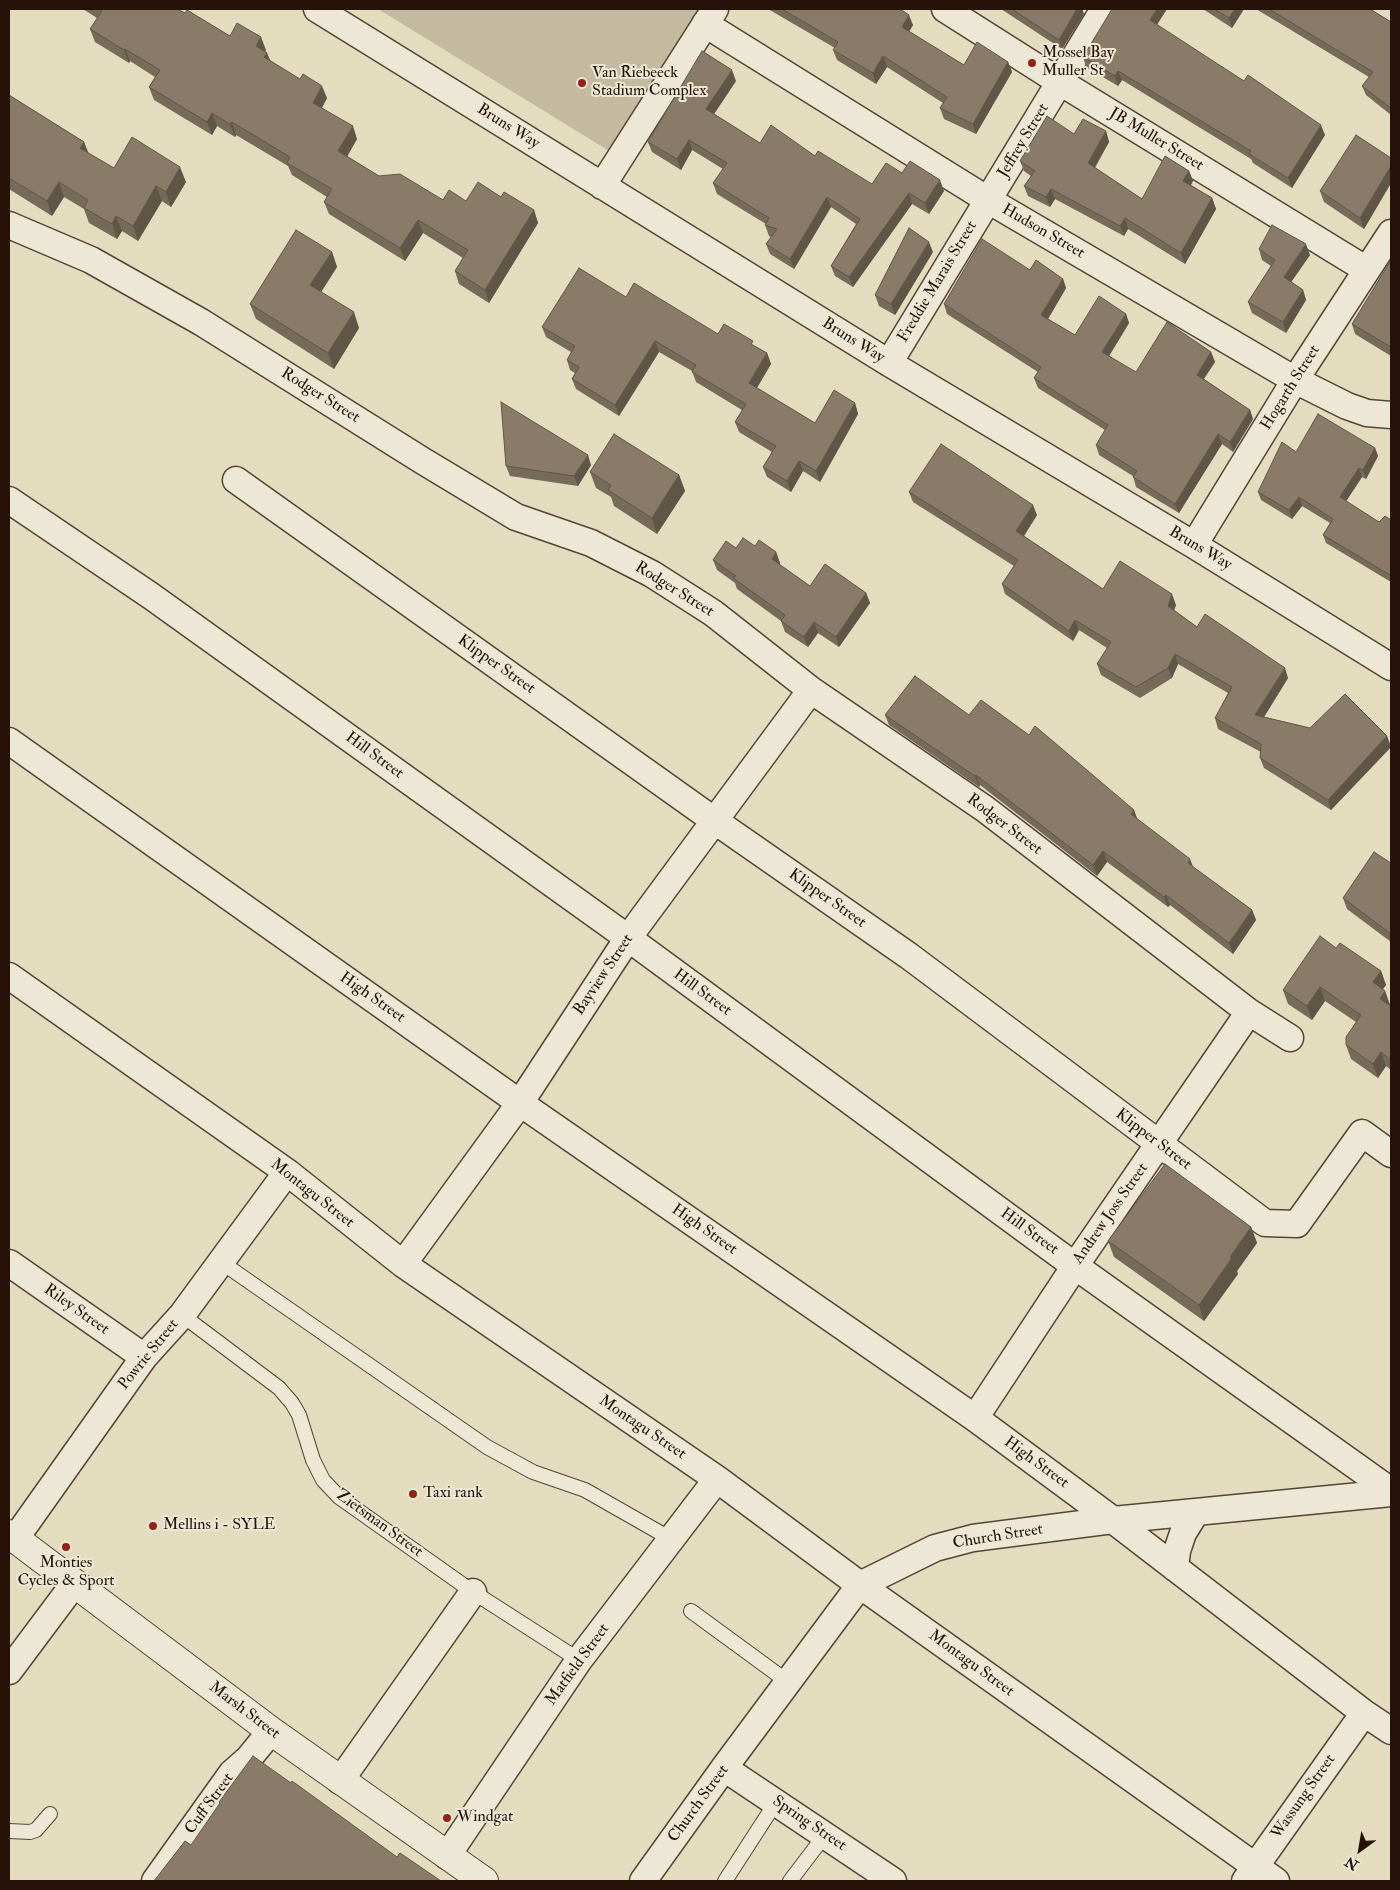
<!DOCTYPE html>
<style>
body{margin:0}
#map{position:relative;width:1400px;height:1890px;overflow:hidden;background:#e4dcbf;font-family:"IM FELL Double Pica",serif}
canvas{display:block}
.frame{position:absolute;inset:0;border:10px solid #261208;pointer-events:none}
.north{position:absolute;left:1335px;top:1825px;width:50px;height:50px;-webkit-text-stroke:4px #ede8d5;paint-order:stroke;rotate:212deg;font-size:14px;font-weight:700;line-height:20px;text-align:center;color:#261208}
.north::after{content:'';display:block;margin:auto;width:18px;height:22px;background:#261208;clip-path:polygon(50% 0,100% 100%,50% 72%,0 100%)}
</style>
<div id="map">
<canvas width="1400" height="1890"></canvas>
<div class="frame"></div>
<div class="north">N</div>
</div>
<script>
const ctx = document.querySelector('canvas').getContext('2d');
ctx.lineJoin = 'round';
function paint(path, color) { ctx.fillStyle = color; ctx.fill(path, 'evenodd'); }
const toPath = rows => new Path2D(rows.map(r => 'M' + r).join(''));
function trace(path, color, width, dash) { ctx.strokeStyle = color; ctx.lineWidth = width; ctx.lineCap = dash ? 'butt' : 'round'; ctx.setLineDash(dash || []); ctx.stroke(path); }
function write(font, color, halo, rows, align = 'center') {
  ctx.font = font + ' "IM FELL Double Pica",serif'; ctx.lineWidth = 4; ctx.setLineDash([]); ctx.textBaseline = 'middle'; ctx.strokeStyle = halo; ctx.fillStyle = color; for (const [text, x, y, turn = 0] of rows) {
    ctx.save(); ctx.translate(x, y); ctx.rotate((+turn || 0) * Math.PI / 180); ctx.textAlign = isNaN(turn) ? turn : align; if (halo) ctx.strokeText(text, 0, 0); ctx.fillText(text, 0, 0); ctx.restore();
  }
}
paint(toPath([
 [378,9,711,9,619,157]
]), '#c4baa0');
const service = toPath([
 [221,1262,487,1447,533,1472,585,1490,671,1539],
 [182,1315,279,1388,292,1403,299,1415,313,1460,323,1480,339,1497,473,1592,579,1660],
 [691,1611,788,1682],
 [9,1831,30,1832,36,1830,50,1814],
 [725,1881,776,1802],
 [790,1881,825,1835]
]);
const minor = toPath([
 [317,9,889,363,1194,545,1391,667],
 [945,9,1060,82,1367,270],
 [705,24,988,200,1295,380,1347,406,1367,413,1391,415],
 [602,186,715,9],
 [9,225,91,260,201,322,423,461,516,517,591,543,652,574,713,613,811,690,985,809,1249,1012,1290,1038],
 [889,363,1104,9],
 [236,480,715,821,909,956,1265,1223,1297,1224,1362,1133,1391,1154],
 [9,500,151,596,628,938,1075,1266,1391,1491],
 [1194,545,1295,380,1391,233],
 [9,741,520,1103,975,1418,1113,1520,1364,1713,1391,1731],
 [9,976,287,1172,403,1264,717,1479,860,1585,1276,1881],
 [9,1263,144,1357],
 [403,1264,520,1103,628,938,811,690],
 [975,1418,1075,1266,1249,1012],
 [15,1539,144,1357,182,1315,287,1172],
 [1175,1568,1177,1551,1183,1533,1196,1512],
 [9,1671,74,1584],
 [724,1768,893,1881],
 [340,1781,473,1592],
 [447,1856,579,1660,717,1479],
 [155,1881,232,1773,249,1758,271,1731],
 [643,1881,724,1768,860,1585,935,1548,973,1538,1113,1520,1391,1493],
 [1245,1881,1364,1713]
]);
const tertiary = toPath([
 [9,1534,271,1731,484,1881]
]);
trace(service, '#564436', 16);
trace(minor, '#564436', 29);
trace(tertiary, '#564436', 30);
trace(service, '#ede8d5', 14);
trace(minor, '#ede8d5', 26);
trace(tertiary, '#ede8d5', 28);
paint(toPath([
 [83,9,177,9,230,36,266,50,265,51,267,53,270,60,327,98,322,108,357,139,347,156,379,176,443,200,466,201,501,197,534,210,538,223,489,303,459,284,455,271,463,258,423,233,405,261,329,214,324,202,327,197,292,175,288,166,236,135,235,137,217,126,212,135,154,100,149,87,155,77,130,61,129,63,95,42,90,29,97,18],
 [768,9,900,9,913,25,909,32,964,65,1008,62,1012,72,976,134,944,119,940,108,943,103,887,67,876,84,837,60,833,50,835,48],
 [1001,9,1082,9,1084,14,1062,49],
 [1167,9,1157,25,1325,135,1292,188,1253,163,1251,159,1122,80,1118,86,1086,67,1083,57],
 [1203,9,1244,9,1232,28],
 [1256,9,1370,9,1391,22,1391,115,1366,95,1362,86,1369,77],
 [736,81,714,114,760,143,815,156,872,184,902,173,944,191,929,214,912,204,853,287,835,276,831,266,856,224,831,207,794,269,770,254,766,244,771,237,769,236,765,225,766,224,717,194,713,183,723,169,692,150,681,170,652,152,648,142],
 [9,95,84,142,88,153,114,168,186,182,171,207,162,201,138,241,122,231,117,239,89,223,84,209,64,197,52,216,9,189],
 [1106,131,1109,142,1095,168,1142,199,1189,171,1193,181,1191,185,1212,198,1216,209,1185,264,1128,229,1124,236,1055,199,1050,207,1028,196,1024,186,1031,176,1024,171,1020,161,1074,134],
 [1391,158,1391,183,1364,229,1324,202,1320,191],
 [1259,249,1310,255,1291,282,1303,290,1306,300,1286,333,1252,313,1248,302,1271,266,1262,260],
 [332,252,337,267,321,292,359,328,334,369,256,319,250,304],
 [933,252,895,315,879,306,875,295],
 [1391,260,1391,356,1355,334,1352,324],
 [1030,270,1063,279,1066,288,1048,319,1075,335,1126,314,1129,323,1109,356,1136,372,1211,352,1215,362,1204,379,1250,410,1253,419,1233,452,1222,444,1179,513,1136,487,1133,476,1099,455,1096,445,1105,430,1038,388,1034,378,1038,372,947,314,944,304],
 [626,297,718,334,755,347,767,353,771,364,757,388,815,423,855,403,858,414,820,482,803,471,791,492,767,477,763,467,772,452,739,432,735,422,742,410,696,382,692,371,659,352,619,416,576,389,572,379,575,373,570,370,567,360,571,352,546,337,542,327],
 [1375,448,1378,456,1366,479,1362,477,1346,501,1379,522,1391,520,1391,582,1326,543,1323,535,1330,523,1302,506,1292,519,1261,500,1258,492],
 [591,465,578,486,510,476,506,466],
 [590,472,679,475,685,491,657,534,614,506,611,497,596,488],
 [909,492,1037,515,1024,536,1103,589,1176,605,1174,610,1197,627,1288,678,1264,717,1310,728,1387,736,1391,747,1331,810,1264,768,1260,758,1261,752,1218,729,1215,718,1228,693,1178,664,1172,678,1140,698,1101,675,1097,664,1107,648,1079,630,1073,641,1005,594,1002,584,1014,566,913,502],
 [755,546,776,552,780,563,779,565,810,586,866,593,870,603,839,647,818,633,808,647,785,632,781,621,737,589,735,583,717,570,713,560,736,548],
 [885,715,969,715,1029,735,1134,810,1137,819,1193,867,1252,910,1256,920,1233,954,1170,905,1168,907,1107,862,1097,876,980,785,979,787,889,725],
 [1391,863,1391,942,1347,909,1343,898],
 [1336,948,1381,971,1386,985,1382,989,1385,991,1390,1005,1391,1006,1391,1070,1386,1066,1378,1078,1351,1059,1346,1045,1356,1022,1325,1001,1312,1020,1288,1004,1283,990],
 [1251,1227,1257,1243,1237,1271,1238,1274,1204,1321,1114,1257,1108,1241]
]), '#766a59');
paint(toPath([
 [1077,9,1082,9,1084,14,1062,49,1059,40],
 [1157,9,1167,9,1153,30,1150,20],
 [1235,9,1244,9,1232,28,1229,18],
 [909,15,913,25,905,37,902,27],
 [261,37,266,50,260,59,256,46],
 [125,49,130,61,129,63,124,50],
 [267,53,272,65,264,57],
 [883,56,887,67,876,84,873,73],
 [1008,62,1012,72,976,134,973,124],
 [732,70,736,81,710,120,706,109],
 [1118,71,1122,80,1118,86,1115,76],
 [322,86,327,98,317,116,313,103],
 [212,113,217,126,212,135,207,122],
 [232,122,236,135,235,137,230,124],
 [1321,125,1325,135,1292,188,1288,178],
 [353,126,357,139,343,164,338,151],
 [1106,131,1109,142,1091,173,1088,163],
 [689,140,692,150,681,170,677,159],
 [84,142,90,157,80,148],
 [1391,166,1391,183,1364,229,1360,218],
 [180,167,186,182,171,207,166,192],
 [1189,171,1193,181,1187,191,1183,181],
 [940,180,944,191,929,214,925,203],
 [59,182,64,197,52,216,47,201],
 [156,186,162,201,138,241,133,226],
 [1051,189,1055,199,1050,207,1046,197],
 [909,193,912,204,853,287,849,277],
 [827,197,831,207,794,269,790,259],
 [1212,198,1216,209,1185,264,1181,253],
 [534,210,538,223,489,303,485,290],
 [116,216,122,231,117,239,112,224],
 [1125,218,1128,229,1124,236,1120,226],
 [418,220,423,233,405,261,400,248],
 [929,242,933,252,895,315,891,304],
 [1306,244,1310,255,1287,288,1284,277],
 [332,252,337,267,316,300,310,285],
 [1063,279,1066,288,1045,324,1041,315],
 [1303,290,1306,300,1286,333,1283,322],
 [354,312,359,328,334,369,328,353],
 [1126,314,1129,323,1106,361,1102,352],
 [655,341,659,352,619,416,615,405],
 [1211,352,1215,362,1200,384,1197,375],
 [767,353,771,364,753,394,749,383],
 [855,403,858,414,820,482,816,471],
 [1250,410,1253,419,1233,452,1230,442],
 [1218,434,1222,444,1179,513,1175,504],
 [1375,448,1378,456,1366,479,1363,470],
 [588,455,591,465,578,486,574,476],
 [799,461,803,471,791,492,787,481],
 [1359,468,1362,477,1343,506,1340,497],
 [679,475,685,491,657,534,652,518],
 [1299,497,1302,506,1292,519,1289,510],
 [1033,505,1037,515,1020,542,1016,531],
 [776,552,780,563,775,570,772,559],
 [866,593,870,603,839,647,836,637],
 [1172,594,1176,605,1172,616,1168,606],
 [1075,620,1079,630,1073,641,1069,631],
 [814,622,818,633,808,647,804,637],
 [1175,654,1178,664,1172,678,1168,668],
 [1285,668,1288,678,1259,725,1255,715],
 [1387,736,1391,747,1331,810,1328,800],
 [976,775,980,785,979,787,975,776],
 [1134,810,1138,821,1131,814],
 [1103,851,1107,862,1097,876,1093,865],
 [1190,859,1194,869,1188,863],
 [1166,895,1170,905,1168,907,1164,897],
 [1252,910,1256,920,1233,954,1229,943],
 [1381,971,1386,985,1378,996,1373,982],
 [1320,987,1325,1001,1312,1020,1307,1006],
 [1385,991,1390,1005,1385,1013,1380,999],
 [1381,1052,1386,1066,1378,1078,1373,1064],
 [1251,1227,1257,1243,1237,1271,1238,1274,1204,1321,1199,1305,1230,1257]
]), '#605648');
const building = toPath([
 [99,9,177,9,185,13,187,10,230,36,237,23,261,37,256,46,267,53,264,57,300,79,303,74,322,86,313,103,353,126,338,151,379,176,400,174,443,200,449,190,466,201,478,182,501,197,504,192,534,210,485,290,455,271,468,250,418,220,400,248,324,202,332,189,287,163,290,157,232,122,230,124,212,113,207,122,149,87,160,70,125,49,124,50,90,29,102,11,99,9],
 [782,9,900,9,909,15,902,27,964,65,977,42,1008,62,973,124,940,108,947,97,883,56,873,73,833,50,838,42,782,9],
 [1012,9,1077,9,1059,40,1012,9],
 [1112,9,1157,9,1150,20,1244,81,1248,75,1321,125,1288,178,1249,154,1251,151,1118,71,1115,76,1083,57,1112,9],
 [1214,9,1235,9,1229,18,1214,9],
 [1269,9,1370,9,1391,22,1391,108,1362,86,1373,72,1269,9],
 [702,51,732,70,706,109,760,143,771,125,815,156,818,151,872,184,886,163,902,173,910,161,940,180,925,203,909,193,849,277,831,266,860,219,827,197,790,259,766,244,777,229,765,225,769,218,713,183,727,163,689,140,677,159,648,142,702,51],
 [9,95,84,142,80,148,114,168,132,137,180,167,166,192,156,186,133,226,116,216,112,224,84,208,88,200,59,182,47,201,9,178,9,95],
 [1047,116,1074,134,1083,119,1106,131,1088,163,1142,199,1165,156,1189,171,1183,181,1212,198,1181,253,1125,218,1120,226,1051,189,1046,197,1024,186,1035,171,1020,161,1047,116],
 [1356,135,1391,158,1391,166,1360,218,1320,191,1356,135],
 [1272,225,1306,244,1284,277,1303,290,1283,322,1248,302,1275,260,1259,249,1272,225],
 [909,228,929,242,891,304,875,295,909,228],
 [296,230,332,252,310,285,354,312,328,353,250,304,296,230],
 [982,239,1030,270,1036,260,1063,279,1041,315,1075,335,1099,296,1126,314,1102,352,1136,372,1167,322,1211,352,1197,375,1250,410,1230,442,1218,434,1175,504,1133,477,1137,471,1096,445,1108,425,1034,378,1041,367,944,304,982,239],
 [1391,260,1391,347,1352,324,1391,260],
 [579,268,626,297,634,283,718,334,724,324,753,341,751,344,767,353,749,383,815,423,834,390,855,403,816,471,799,461,787,481,763,467,776,446,735,422,746,404,692,372,696,365,655,341,615,405,572,379,579,367,567,360,575,346,542,327,579,268],
 [501,402,588,455,574,476,506,466,501,402],
 [1318,414,1375,448,1363,470,1359,468,1340,497,1379,522,1385,516,1391,520,1391,573,1390,575,1323,535,1333,519,1299,497,1289,510,1258,492,1282,442,1296,452,1318,414],
 [614,434,679,475,652,518,608,490,611,485,590,472,614,434],
 [941,444,1033,505,1016,531,1103,589,1120,561,1172,594,1168,606,1197,627,1205,614,1285,668,1255,715,1310,728,1345,694,1387,736,1328,800,1260,758,1261,744,1215,718,1232,687,1175,654,1168,668,1136,687,1097,664,1111,642,1075,620,1069,631,1002,584,1018,560,909,492,941,444],
 [743,538,755,546,759,540,776,552,772,559,810,586,825,564,866,593,836,637,814,622,804,637,781,621,785,615,733,578,736,576,713,560,726,541,736,548,743,538],
 [915,676,969,715,981,700,1029,735,1035,726,1134,810,1131,814,1190,859,1188,863,1252,910,1229,943,1166,895,1164,897,1103,851,1093,865,976,775,975,776,885,715,915,676],
 [1374,852,1391,863,1391,934,1343,898,1374,852],
 [1320,936,1336,948,1340,943,1381,971,1373,982,1385,991,1380,999,1391,1006,1391,1060,1381,1052,1373,1064,1346,1045,1346,1037,1361,1015,1320,987,1307,1006,1283,990,1320,936],
 [1165,1164,1251,1227,1230,1257,1232,1258,1199,1305,1108,1241,1165,1164],
 [253,1756,291,1783,292,1781,397,1857,400,1853,441,1881,154,1881,185,1841,191,1845,220,1803,219,1802,253,1756]
]);
paint(building, '#897b67');
trace(building, '#605648', 1);
for (const [x, y, r, color] of [
 [1032,63,5,"#8f2418"],
 [582,83,5,"#8f2418"],
 [413,1494,5,"#8f2418"],
 [153,1526,5,"#8f2418"],
 [66,1547,5,"#8f2418"],
 [447,1818,5,"#8f2418"]
]) { const dot = new Path2D(); dot.arc(x, y, r, 0, 2 * Math.PI); ctx.fillStyle = color; ctx.fill(dot); trace(dot, '#ede8d5', 2); }
write('16px', '#261208', '#ede8d5', [
 ["Mossel Bay",1042,54],
 ["Muller St",1042,72],
 ["Van Riebeeck",592,74],
 ["Stadium Complex",592,92],
 ["Taxi rank",423,1494],
 ["Mellins i - SYLE",163,1526],
 ["Monties",66,1564,"center"],
 ["Cycles & Sport",66,1582,"center"],
 ["Windgat",457,1818]
], 'left');
write('16px', '#261208', '#ede8d5', [
 ["Bruns Way",508,127,32],
 ["JB Muller Street",1156,140,31],
 ["Jeffrey Street",1024,141,-59],
 ["Hudson Street",1043,232,30],
 ["Freddie Marais Street",938,282,-59],
 ["Bruns Way",853,341,32],
 ["Hogarth Street",1291,388,-58],
 ["Rodger Street",320,396,32],
 ["Bruns Way",1200,549,31],
 ["Rodger Street",674,590,32],
 ["Klipper Street",496,665,35],
 ["Hill Street",374,756,36],
 ["Rodger Street",1004,825,37],
 ["Klipper Street",827,899,35],
 ["Bayview Street",604,975,-56],
 ["Hill Street",702,993,36],
 ["High Street",372,998,35],
 ["Klipper Street",1153,1140,37],
 ["Montagu Street",312,1194,38],
 ["Andrew Joss Street",1111,1214,-55],
 ["High Street",704,1230,35],
 ["Hill Street",1029,1232,36],
 ["Riley Street",76,1310,35],
 ["Powrie Street",149,1355,-51],
 ["Montagu Street",642,1428,34],
 ["High Street",1036,1463,36],
 ["Zietsman Street",379,1524,36],
 ["Church Street",998,1537,-9],
 ["Montagu Street",971,1664,36],
 ["Matfield Street",578,1665,-54],
 ["Marsh Street",244,1711,37],
 ["Wassung Street",1304,1797,-55],
 ["Cuff Street",210,1804,-54],
 ["Church Street",699,1804,-54],
 ["Spring Street",809,1824,34]
]);
</script>
